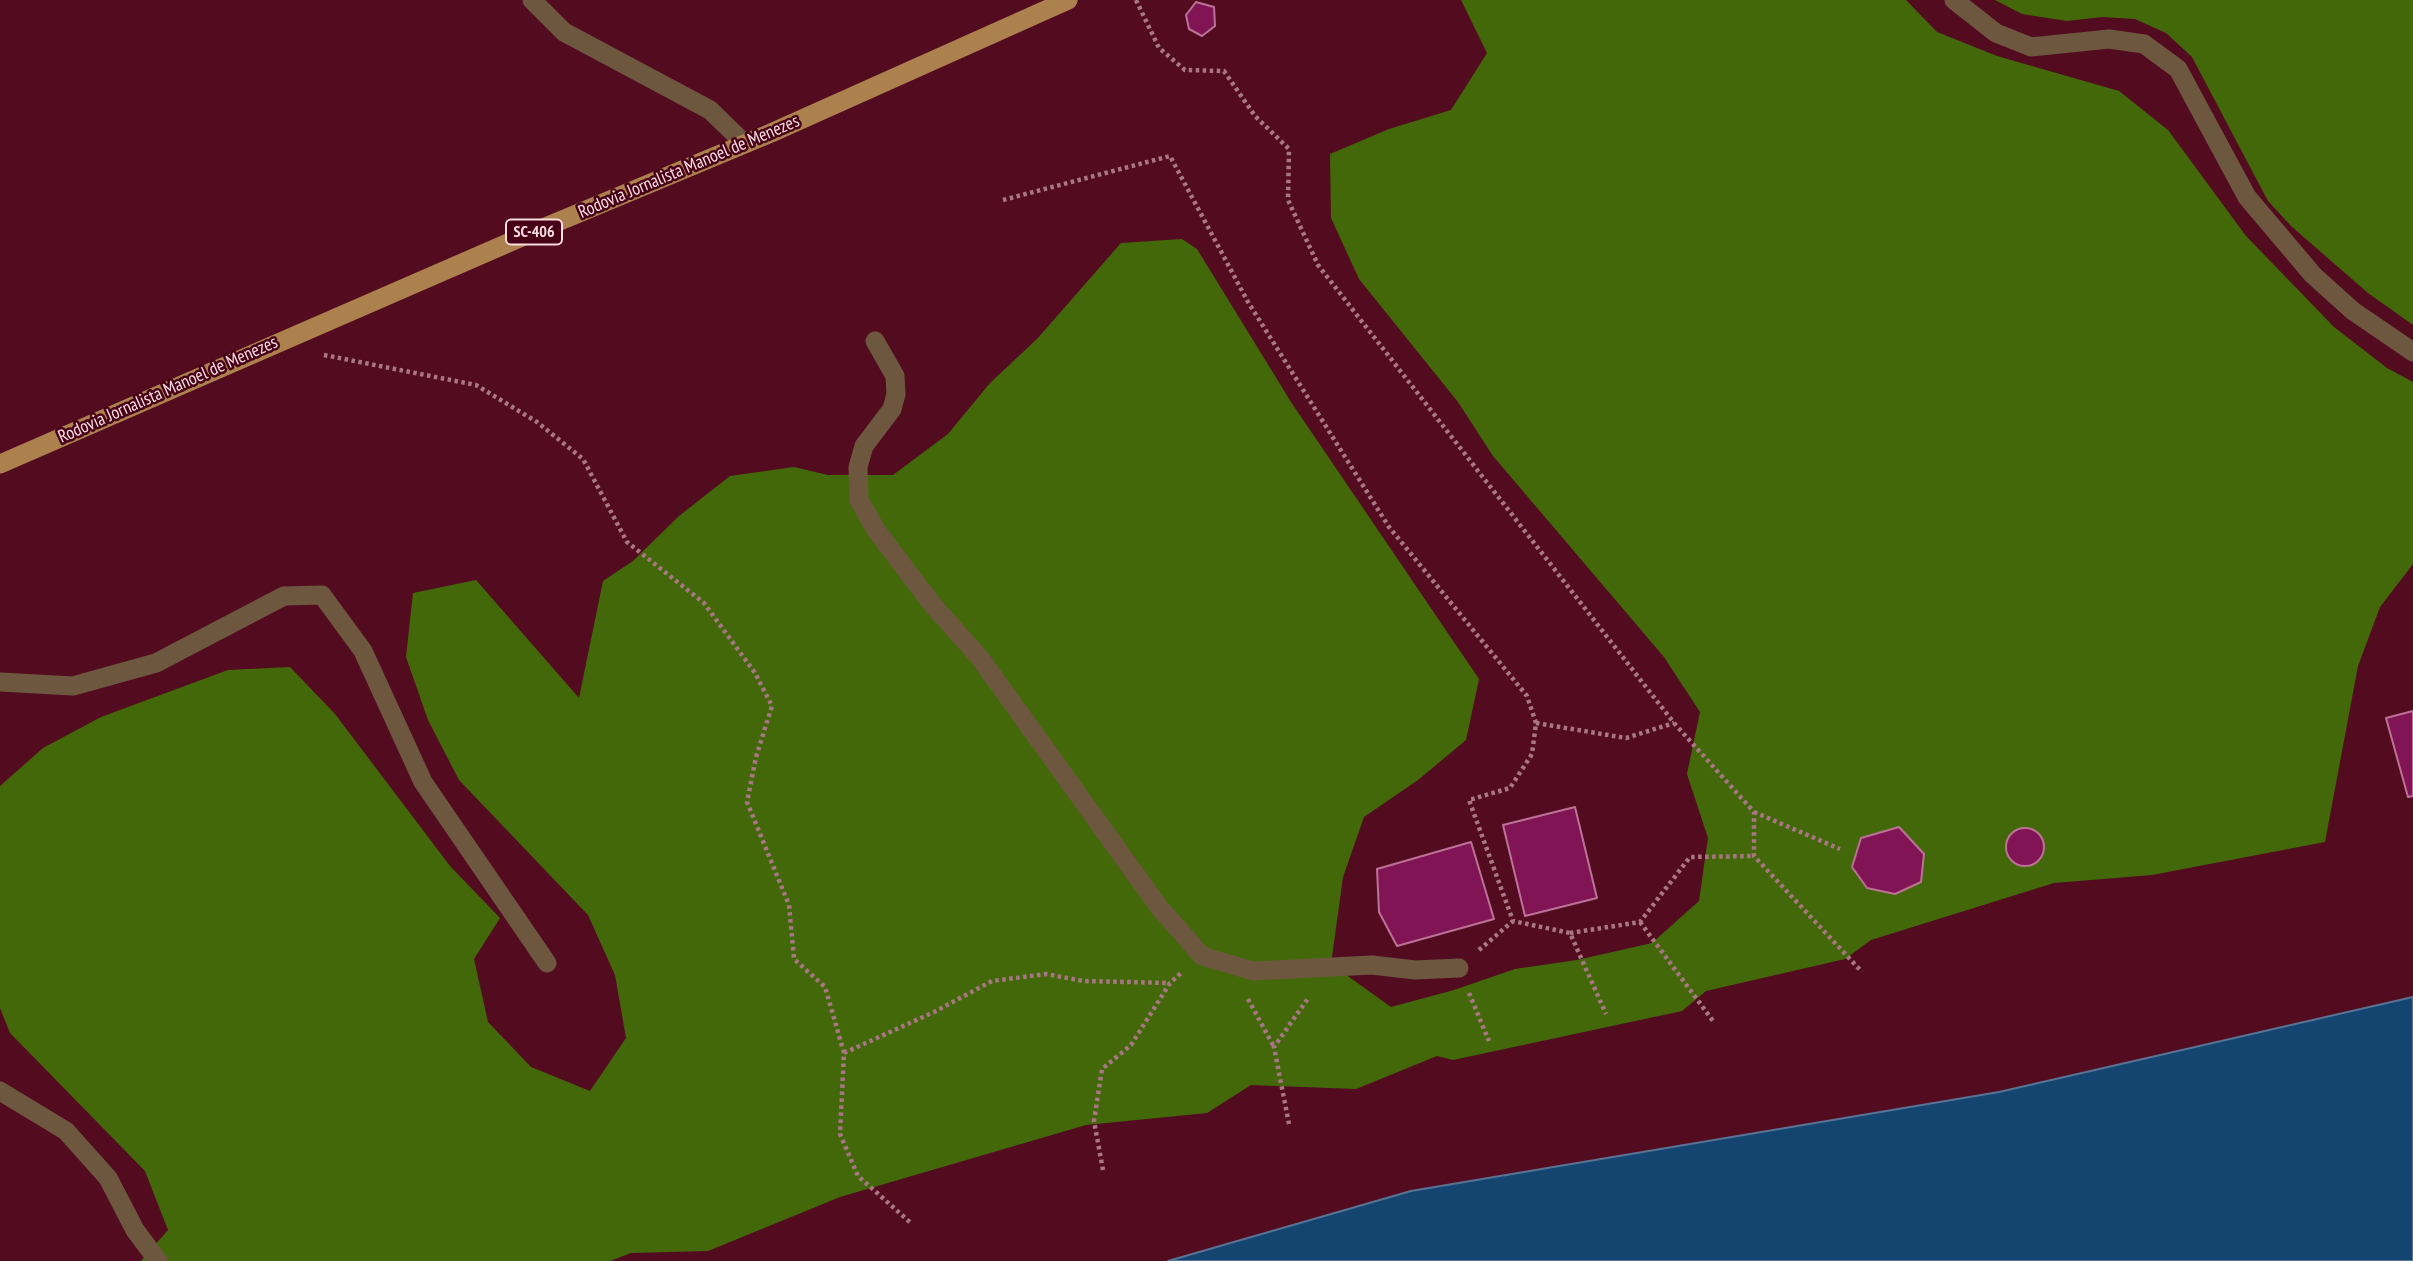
<!DOCTYPE html>
<style>
body{margin:0}
canvas{display:block;background:#530b20}
</style>
<canvas width="2413" height="1261"></canvas>
<script>
const ctx = document.querySelector('canvas').getContext('2d');
ctx.lineJoin = 'round';
function paint(path, color) { ctx.fillStyle = color; ctx.fill(path, 'evenodd'); }
const toPath = rows => new Path2D(rows.map(r => 'M' + r).join(''));
function trace(path, color, width, dash) { ctx.strokeStyle = color; ctx.lineWidth = width; ctx.lineCap = dash ? 'butt' : 'round'; ctx.setLineDash(dash || []); ctx.stroke(path); }
function write(font, color, halo, rows, align = 'center') {
  ctx.font = font + ' "PT Sans Narrow",sans-serif'; ctx.lineWidth = 5; ctx.setLineDash([]); ctx.textBaseline = 'middle'; ctx.strokeStyle = halo; ctx.fillStyle = color; for (const [text, x, y, turn = 0] of rows) {
    ctx.save(); ctx.translate(x, y); ctx.rotate((+turn || 0) * Math.PI / 180); ctx.textAlign = isNaN(turn) ? turn : align; if (halo) ctx.strokeText(text, 0, 0); ctx.fillText(text, 0, 0); ctx.restore();
  }
}
paint(toPath([
 [1461,0,1906,0,1937,32,1997,56,2119,91,2168,130,2246,236,2334,327,2387,368,2413,382,2413,564,2380,607,2358,666,2325,842,2152,875,2054,883,1871,940,1845,959,1706,991,1682,1011,1453,1060,1437,1056,1356,1089,1251,1085,1207,1113,1086,1125,840,1197,708,1251,631,1253,610,1261,141,1261,168,1230,145,1171,10,1033,0,1008,0,786,43,748,101,717,228,670,290,667,335,714,450,866,500,918,474,959,488,1022,531,1067,590,1091,626,1038,615,975,588,915,459,780,428,720,406,657,413,593,476,580,579,698,603,581,633,561,679,516,730,476,794,467,828,475,893,475,948,434,990,383,1037,339,1121,243,1182,239,1197,249,1291,402,1479,679,1466,740,1418,780,1364,817,1343,877,1331,964,1391,1007,1454,990,1515,969,1577,960,1652,943,1699,901,1708,838,1687,774,1700,712,1664,657,1493,456,1458,402,1359,279,1331,218,1330,154,1389,129,1451,110,1487,53],
 [1995,0,2413,0,2413,325,2368,293,2291,226,2268,201,2192,57,2166,33,2135,19,2102,17,2067,21,2022,14]
]), '#43680a');
const water = toPath([
 [2413,997,2413,1261,1168,1261,1411,1191,1999,1092,2413,997]
]);
paint(water, '#144571');
trace(water, '#597393', 2);
const building = toPath([
 [1196,2,1214,7,1215,26,1202,36,1189,29,1186,15,1196,2],
 [2413,711,2413,796,2408,797,2386,718,2413,711],
 [1575,807,1597,898,1525,916,1503,825,1575,807],
 [1899,827,1924,854,1921,882,1895,894,1867,888,1852,867,1861,838,1899,827],
 '2006 847a19 19 0 1 1 38 0a19 19 0 1 1-38 0Z',
 [1471,842,1494,919,1397,946,1379,912,1377,869,1471,842]
]);
paint(building, '#801454');
trace(building, '#bc7296', 2);
trace(toPath([
 [1136,0,1159,48,1185,70,1224,71,1255,116,1289,149,1288,200,1318,265,1674,723,1754,812,1754,856,1862,972],
 [1003,200,1170,156,1248,302,1389,527,1527,696,1536,723,1532,754,1510,788,1469,800,1513,921,1570,933,1606,1014],
 [324,355,476,385,537,422,583,459,627,542,704,603,755,673,772,706,756,757,747,802,789,905,794,959,825,987,844,1053,840,1134,858,1176,912,1224],
 [1536,723,1626,738,1674,723],
 [1754,812,1840,849],
 [1640,922,1713,1021],
 [1570,933,1640,922,1690,857,1754,856],
 [1479,950,1513,921],
 [1469,993,1489,1041],
 [1248,999,1274,1047],
 [844,1053,934,1012,992,981,1046,974,1083,981,1170,983],
 [1289,1124,1274,1047,1309,997],
 [1103,1170,1094,1121,1102,1069,1131,1045,1170,983,1181,973]
]), '#a87783', 4.5, [3.5, 3.5]);
trace(toPath([
 [532,0,564,32,710,110,744,143],
 [1954,0,1996,33,2031,47,2109,39,2144,44,2178,69,2247,197,2313,275,2353,311,2413,352],
 [875,341,895,376,896,394,892,409,864,446,858,467,859,500,876,530,932,604,980,658,1159,907,1202,956,1253,971,1372,965,1415,970,1459,968],
 [0,682,73,686,156,663,284,596,322,595,363,651,423,782,547,963],
 [0,1091,66,1131,108,1178,135,1230,158,1261]
]), '#6d583f', 19);
trace(toPath([
 [0,464,531,233,771,133,1068,0]
]), '#ac814d', 19);
for (const [x, y, w] of [
 [534,232,56]
]) { const box = new Path2D(); box.roundRect(x - w / 2, y - 12.5, w, 25, 5); ctx.fillStyle = '#470017'; ctx.fill(box); trace(box, '#f9dee1', 2); }
write('bold 16px', '#f9dee1', null, [
 ["SC-406",534,232]
]);
write('18px', '#f9dee1', '#470017', [
 ["Rodovia Jornalista Manoel de Menezes",689,167,-23],
 ["Rodovia Jornalista Manoel de Menezes",168,390,-24]
]);
</script>
